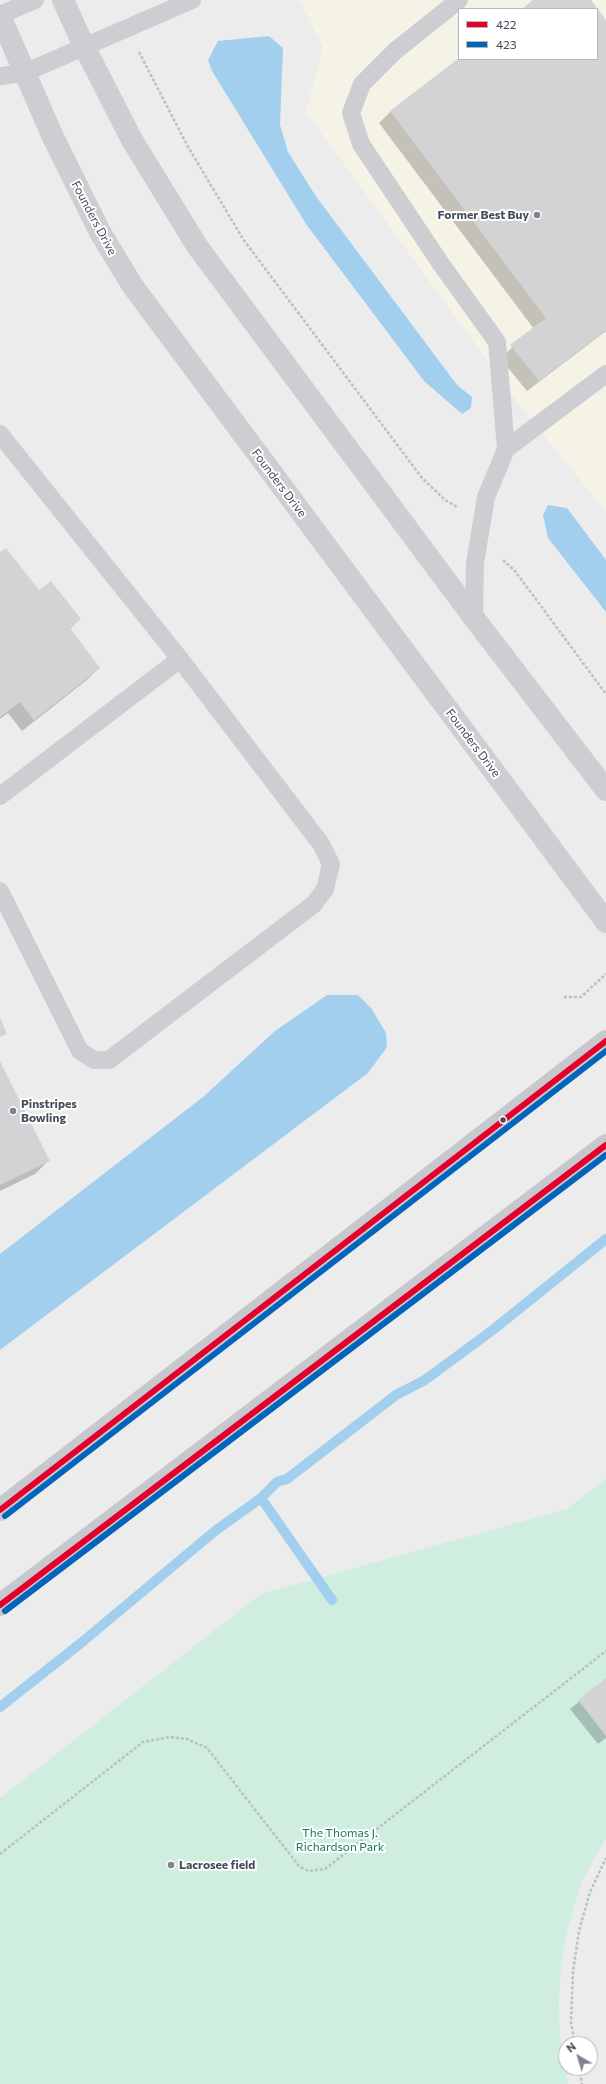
<!DOCTYPE html>
<style>
body{margin:0}
#map{position:relative;width:606px;height:2084px;overflow:hidden;background:#edecec;font-family:Commissioner,sans-serif}
canvas{display:block}
.legend{position:absolute;left:458px;top:8px;width:140px;height:52px;box-sizing:border-box;background:#fff;border:1px solid #b4b7bd;margin:0;padding:5px 7px;list-style:none;font-size:12px;color:#434a59}
.legend li{display:flex;align-items:center;gap:8px;height:20px}
.legend b{width:20px;border:1px solid #b4b7bd}
.north{position:absolute;left:558px;top:2036px;width:40px;height:40px;box-sizing:border-box;background:#fff;border:1px solid #b4b7bd;border-radius:50%;rotate:322deg;font-size:11px;font-weight:700;line-height:16px;text-align:center;color:#434a59}
.north::after{content:'';display:block;margin:auto;width:14px;height:18px;background:#7e838c;clip-path:polygon(50% 0,100% 100%,50% 72%,0 100%)}
</style>
<div id="map">
<canvas width="606" height="2084"></canvas>
<ul class="legend">
<li><b style="height:5px;background:#e4002b"></b>422</li>
<li><b style="height:5px;background:#0065bd"></b>423</li>
</ul>
<div class="north">N</div>
</div>
<script>
const ctx = document.querySelector('canvas').getContext('2d');
ctx.lineJoin = 'round';
function paint(path, color) { ctx.fillStyle = color; ctx.fill(path, 'evenodd'); }
const toPath = rows => new Path2D(rows.map(r => 'M' + r).join(''));
function trace(path, color, width, dash) { ctx.strokeStyle = color; ctx.lineWidth = width; ctx.lineCap = dash ? 'butt' : 'round'; ctx.setLineDash(dash || []); ctx.stroke(path); }
function write(font, color, halo, rows, align = 'center') {
  ctx.font = font + ' Commissioner,sans-serif'; ctx.lineWidth = 4; ctx.setLineDash([]); ctx.textBaseline = 'middle'; ctx.strokeStyle = halo; ctx.fillStyle = color; for (const [text, x, y, turn = 0] of rows) {
    ctx.save(); ctx.translate(x, y); ctx.rotate((+turn || 0) * Math.PI / 180); ctx.textAlign = isNaN(turn) ? turn : align; if (halo) ctx.strokeText(text, 0, 0); ctx.fillText(text, 0, 0); ctx.restore();
  }
}
paint(toPath([
 [299,0,606,0,606,511,528,416,306,112,323,47],
 [459,9,597,9,597,59,459,59]
]), '#f5f3e6');
paint(toPath([
 [606,1479,606,1838,582,1881,567,1932,561,1966,559,2004,560,2041,568,2084,0,2084,0,1798,261,1594,567,1509]
]), '#cfeee0');
paint(toPath([
 [269,36,283,48,280,125,288,152,315,195,457,385,472,397,471,408,462,414,424,381,306,224,212,71,208,60,218,41],
 [548,505,567,508,606,560,606,612,548,538,543,515],
 [327,995,358,995,371,1008,386,1033,387,1047,368,1073,0,1350,0,1254,203,1097,275,1031]
]), '#a2cfed');
paint(toPath([
 [597,10,606,21,606,331,527,391,500,358,534,329,379,123,390,112,459,59,597,59],
 [0,554,38,592,80,619,69,630,99,668,88,679,22,731,8,713,0,719],
 [0,1063,49,1160,35,1174,0,1191],
 [606,1680,606,1738,598,1744,570,1709]
]), '#0003');
trace(toPath([
 [261,1498,277,1482,287,1479,396,1395,425,1380,494,1329,606,1239],
 [0,1707,81,1643,215,1531,261,1498,332,1600]
]), '#a2cfed', 10);
paint(toPath([
 [533,0,591,0,606,20,606,330,539,381,510,345,546,318,390,111,459,58,597,59,597,9,522,9],
 [6,548,39,590,51,581,81,619,70,628,100,668,34,720,20,702,0,717,0,552],
 [0,1017,7,1034,0,1037],
 [0,1061,50,1161,0,1185],
 [606,1678,606,1736,578,1700]
]), '#d2d3d5');
trace(toPath([
 [139,52,187,145,243,239,422,478,445,500,457,507],
 [503,560,515,571,606,694],
 [564,997,581,997,606,974],
 [0,1854,143,1742,170,1737,187,1739,207,1748,299,1866,308,1871,325,1869,606,1651],
 [575,2044,571,2022,573,1972,579,1931,590,1892,606,1858],
 [579,2068,582,2084]
]), '#b7c3c2', 2.5, [3, 2]);
trace(toPath([
 [459,0,395,51,362,84,351,113,361,144,441,264,497,342,506,449,486,497,475,563,474,618],
 [0,15,35,0],
 [0,76,24,73,192,0],
 [0,434,180,659,321,844,331,864,325,889,314,904,109,1060,94,1060,80,1051,0,891],
 [506,449,606,374],
 [0,796,180,659]
]), '#cdced2', 18);
trace(toPath([
 [63,0,84,46,132,140,197,246,474,618,606,790],
 [0,16,53,137,100,232,132,285,606,922]
]), '#ccced2', 22);
trace(toPath([
 [0,1510,606,1041],
 [0,1605,606,1145]
]), '#c6c8ce', 22);
trace(toPath([
 [0,1510,606,1041],
 [0,1605,606,1145]
]), '#e4002b', 6);
trace(toPath([
 [5,1516,606,1051],
 [5,1611,606,1155]
]), '#0065bd', 6);
for (const [x, y, r, color] of [
 [537,215,4,"#7e838c"],
 [13,1111,4,"#7e838c"],
 [503,1120,3.5,"#434a59"],
 [171,1865,4,"#7e838c"]
]) { const dot = new Path2D(); dot.arc(x, y, r, 0, 2 * Math.PI); ctx.fillStyle = color; ctx.fill(dot); trace(dot, '#fff', 1.5); }
write('bold 12px', '#434a59', '#fff', [
 ["Former Best Buy",529,215,"right"],
 ["Pinstripes",21,1104],
 ["Bowling",21,1118],
 ["Lacrosee field",179,1865]
], 'left');
write('12px', '#434a59', '#fff', [
 ["Founders Drive",94,218,62],
 ["Founders Drive",279,483,53],
 ["Founders Drive",473,743,53]
]);
write('12px', '#147a5c', '#fff', [
 ["The Thomas J.",340,1833],
 ["Richardson Park",340,1847]
]);
</script>
